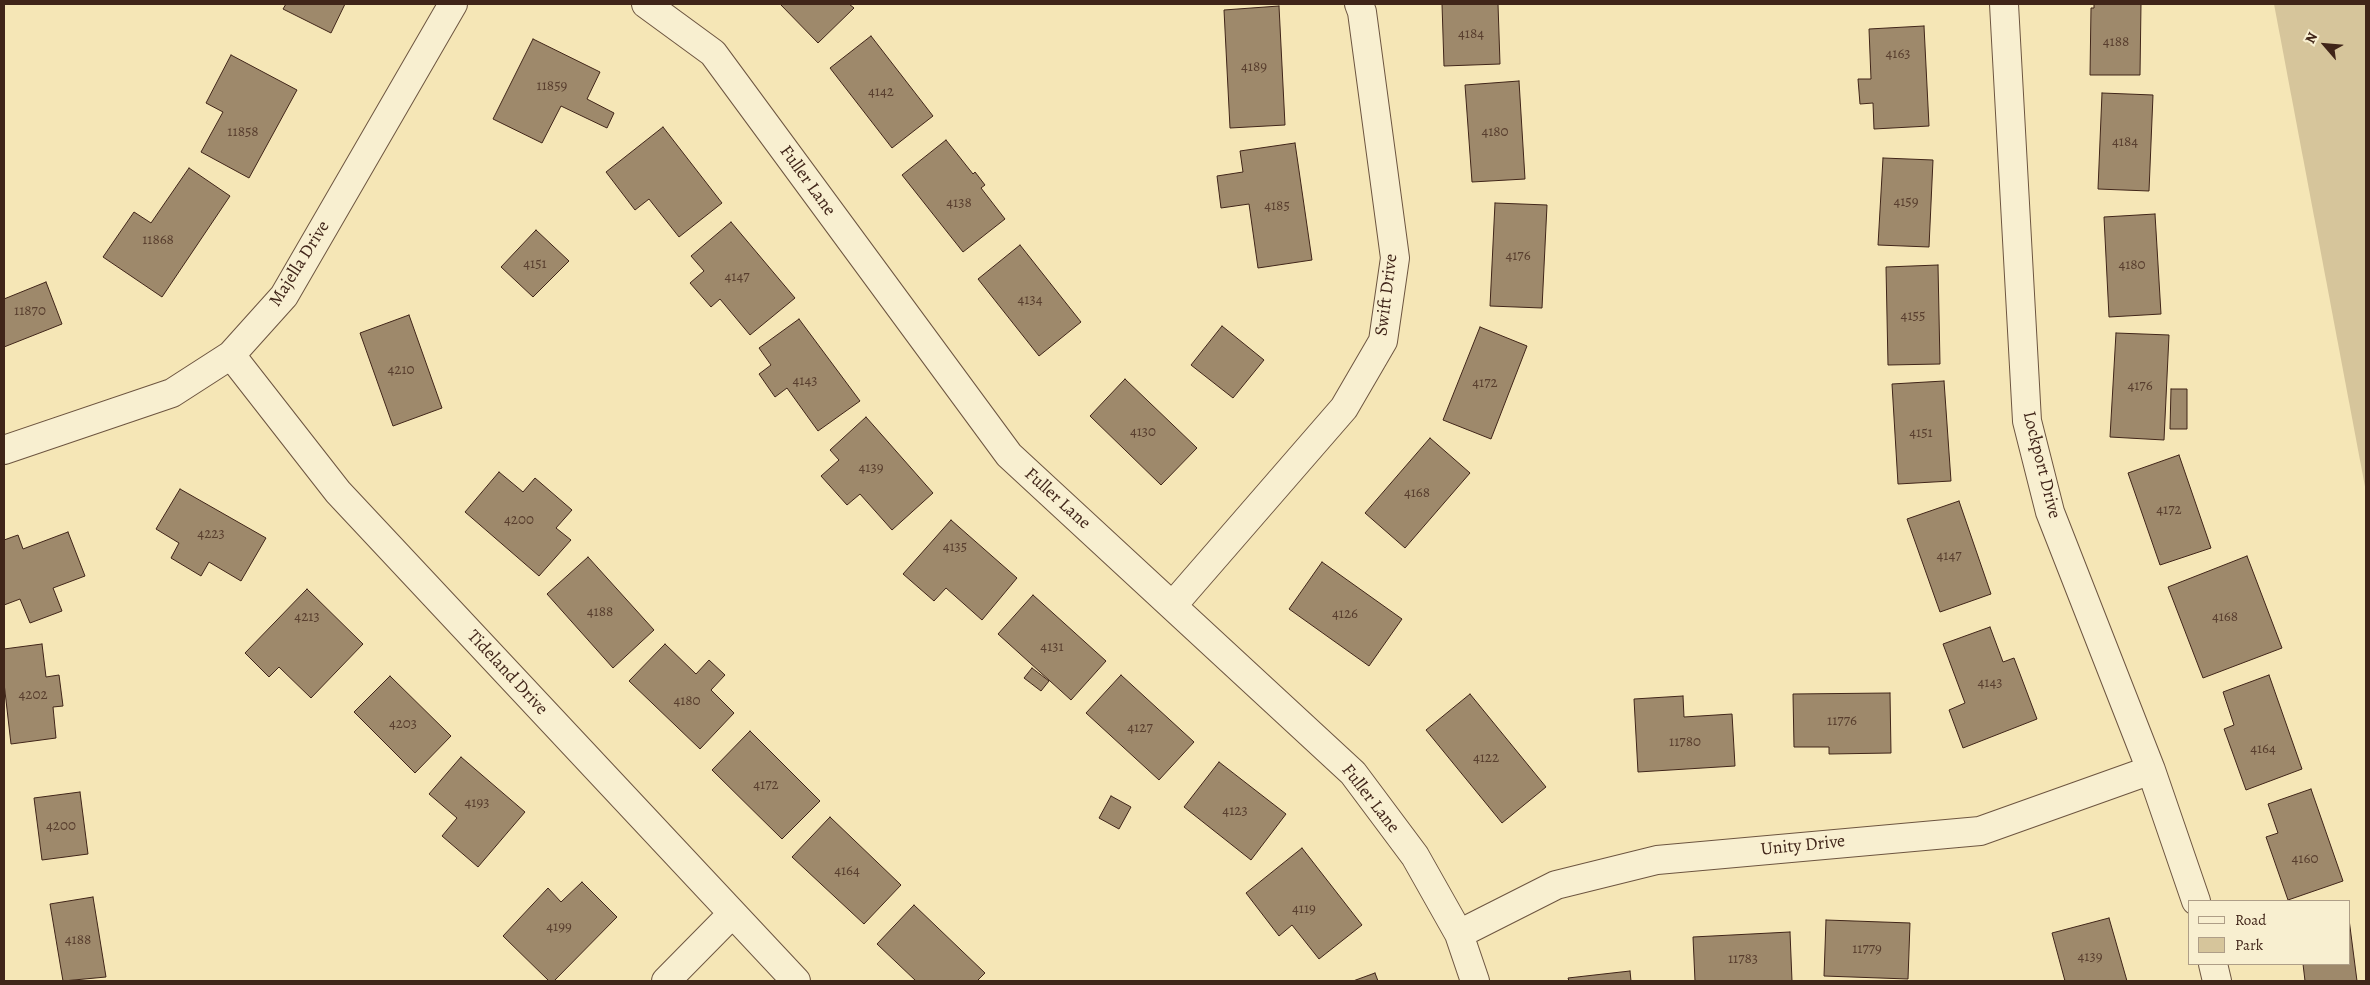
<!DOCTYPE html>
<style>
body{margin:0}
#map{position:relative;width:2370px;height:985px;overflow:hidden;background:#f5e6b6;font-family:Alegreya,serif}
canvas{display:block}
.frame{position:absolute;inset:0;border:5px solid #402519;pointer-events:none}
.legend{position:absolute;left:2188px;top:900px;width:162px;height:65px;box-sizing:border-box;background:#f8efd0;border:1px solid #ae9e87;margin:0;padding:6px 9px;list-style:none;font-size:15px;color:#402519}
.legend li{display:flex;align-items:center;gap:10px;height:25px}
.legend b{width:25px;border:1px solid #ae9e87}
.north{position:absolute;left:2300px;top:20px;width:50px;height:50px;-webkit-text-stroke:4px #f8efd0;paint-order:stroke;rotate:297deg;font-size:14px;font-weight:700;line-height:20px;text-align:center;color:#402519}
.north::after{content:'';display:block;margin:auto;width:18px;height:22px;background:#402519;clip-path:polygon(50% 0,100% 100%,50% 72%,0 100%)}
</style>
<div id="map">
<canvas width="2370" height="985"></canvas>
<div class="frame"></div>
<ul class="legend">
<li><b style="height:6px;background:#f8efd0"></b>Road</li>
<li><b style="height:14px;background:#d6c59b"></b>Park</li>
</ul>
<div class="north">N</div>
</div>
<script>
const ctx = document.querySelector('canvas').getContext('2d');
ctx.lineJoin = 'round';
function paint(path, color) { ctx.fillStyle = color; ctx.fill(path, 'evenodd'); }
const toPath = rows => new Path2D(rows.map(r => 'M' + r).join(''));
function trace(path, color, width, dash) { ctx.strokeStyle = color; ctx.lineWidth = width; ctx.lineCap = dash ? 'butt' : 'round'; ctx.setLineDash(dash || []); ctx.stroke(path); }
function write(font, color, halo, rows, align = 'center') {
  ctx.font = font + ' Alegreya,serif'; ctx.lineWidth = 4; ctx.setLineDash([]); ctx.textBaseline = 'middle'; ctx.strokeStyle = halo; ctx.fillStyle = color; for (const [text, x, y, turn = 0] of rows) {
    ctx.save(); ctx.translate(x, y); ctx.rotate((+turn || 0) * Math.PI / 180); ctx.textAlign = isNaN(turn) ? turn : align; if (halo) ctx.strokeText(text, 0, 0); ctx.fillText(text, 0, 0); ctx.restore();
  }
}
paint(toPath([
 [2274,4,2366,4,2366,492]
]), '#d6c59b');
const building = toPath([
 [286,4,345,4,331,33,283,9,286,4],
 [780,4,849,4,854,8,818,43,780,4],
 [1442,4,1498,4,1500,64,1444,66,1442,4],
 [2094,4,2141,4,2140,75,2090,75,2091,8,2094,8,2094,4],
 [1279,6,1285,125,1230,128,1224,10,1279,6],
 [1924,26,1929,126,1874,129,1873,103,1860,104,1858,79,1871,79,1869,29,1924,26],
 [871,36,933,116,892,148,830,68,871,36],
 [533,39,600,72,587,99,614,113,607,128,561,106,542,143,493,119,533,39],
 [231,55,297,90,249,178,201,152,223,112,206,103,231,55],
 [1519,81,1525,179,1472,182,1465,85,1519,81],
 [2102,93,2153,95,2149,191,2098,189,2102,93],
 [663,127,722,203,679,237,649,199,635,210,606,172,663,127],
 [946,140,973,174,975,172,985,185,981,188,1005,219,963,252,902,175,946,140],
 [1295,143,1312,260,1258,268,1249,204,1221,208,1217,176,1243,172,1240,151,1295,143],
 [1883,158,1933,160,1929,247,1878,245,1883,158],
 [189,168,230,196,162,297,103,257,134,212,151,223,189,168],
 [1495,203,1547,205,1542,308,1490,306,1495,203],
 [2155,214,2161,314,2109,317,2104,217,2155,214],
 [731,222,795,298,750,335,720,299,711,307,690,283,704,271,691,256,731,222],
 [536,230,569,261,533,297,501,267,536,230],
 [1020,245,1081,322,1039,356,978,279,1020,245],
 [1938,265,1940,364,1888,365,1886,267,1938,265],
 [46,282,62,324,4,347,4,299,46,282],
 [409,315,442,408,393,426,360,333,409,315],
 [799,319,860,401,818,431,787,388,775,397,759,374,771,365,759,348,799,319],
 [1222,326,1264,360,1233,398,1191,365,1222,326],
 [1480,327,1527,346,1491,439,1443,420,1480,327],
 [2116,333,2169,335,2164,440,2110,437,2116,333],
 [1125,379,1197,448,1161,485,1090,416,1125,379],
 [1944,381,1951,481,1898,484,1892,384,1944,381],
 [2171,389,2187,389,2187,429,2170,429,2171,389],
 [866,417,933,493,892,530,860,494,847,505,821,476,839,460,830,450,866,417],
 [1430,438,1470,473,1405,548,1365,513,1430,438],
 [2179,455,2211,548,2160,565,2128,473,2179,455],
 [499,472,523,492,535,478,572,510,556,528,571,540,539,576,465,512,499,472],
 [180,489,266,538,241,581,209,562,201,576,171,558,179,543,156,529,180,489],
 [1959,501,1991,594,1940,612,1907,519,1959,501],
 [951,520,1017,578,982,620,946,588,934,601,903,574,951,520],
 [68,532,85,576,53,588,62,611,30,623,20,599,4,605,4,540,18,535,23,549,68,532],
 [2247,556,2282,648,2203,678,2168,587,2247,556],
 [588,557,654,630,613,668,547,594,588,557],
 [1322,562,1402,619,1369,666,1289,609,1322,562],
 [307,589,363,644,311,698,279,667,269,677,245,653,307,589],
 [1033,595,1106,661,1071,700,998,634,1033,595],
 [1990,627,2003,662,2014,658,2037,719,1963,748,1949,710,1965,703,1943,644,1990,627],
 [42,644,46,677,59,675,63,706,53,707,56,738,11,744,4,683,4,649,42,644],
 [665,644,696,674,709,660,725,675,711,690,734,713,700,749,629,681,665,644],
 [1032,668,1049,681,1041,691,1024,678,1032,668],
 [1121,675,1194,742,1159,780,1086,713,1121,675],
 [2269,675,2302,769,2246,790,2224,729,2234,725,2223,692,2269,675],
 [390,676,451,736,415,773,354,712,390,676],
 [1890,693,1891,753,1829,754,1829,747,1794,747,1793,694,1890,693],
 [1470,694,1546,787,1502,823,1426,730,1470,694],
 [1683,696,1684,717,1732,714,1735,766,1638,772,1634,699,1683,696],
 [750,731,820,801,782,839,712,770,750,731],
 [461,757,525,812,478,867,442,836,457,818,429,794,461,757],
 [1219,762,1286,814,1251,860,1184,807,1219,762],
 [2311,789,2343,881,2288,900,2266,837,2278,833,2268,804,2311,789],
 [80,792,88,854,42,860,34,798,80,792],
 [1111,796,1131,807,1119,829,1099,818,1111,796],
 [830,817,901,885,864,924,792,857,830,817],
 [1302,848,1362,925,1319,959,1292,925,1279,936,1246,893,1302,848],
 [582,882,617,917,554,981,549,981,503,936,548,888,561,902,582,882],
 [93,897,106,977,63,981,50,904,93,897],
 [914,905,985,973,977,981,916,981,877,944,914,905],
 [2109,918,2127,981,2065,981,2052,933,2109,918],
 [2349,919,2357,981,2305,981,2303,964,2349,964,2349,919],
 [1826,920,1910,923,1908,979,1824,976,1826,920],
 [1790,932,1792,981,1695,981,1693,937,1790,932],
 [1630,971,1631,981,1569,981,1568,978,1630,971],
 [1375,973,1378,981,1353,981,1375,973]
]);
paint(building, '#9e896b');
trace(building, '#402519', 1);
const minor = toPath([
 [646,4,713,53,1009,455,1353,773,1415,856,1459,934,1475,981],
 [2004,4,2027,421,2050,512,2151,770,2196,901],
 [231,355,338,492,796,981],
 [4,450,172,393,231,355,284,296,453,4],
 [1173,605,1344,408,1383,341,1395,258,1362,12,1359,4],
 [1459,934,1556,885,1657,860,1980,831,2151,770],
 [2213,964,2217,981],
 [666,981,732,914]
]);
trace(minor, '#6d5540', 30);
trace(minor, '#f8efd0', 28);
write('15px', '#583e2e', null, [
 ["4184",1471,34],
 ["4188",2116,42],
 ["4163",1898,54],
 ["4189",1254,67],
 ["11859",552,86],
 ["4142",881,92],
 ["11858",243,132],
 ["4180",1495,132],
 ["4184",2125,142],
 ["4159",1906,202],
 ["4138",959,203],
 ["4185",1277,206],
 ["11868",158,240],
 ["4176",1518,256],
 ["4151",535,264],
 ["4180",2132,265],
 ["4147",737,277],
 ["4134",1030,300],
 ["11870",30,311],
 ["4155",1913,316],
 ["4210",401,370],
 ["4143",805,381],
 ["4172",1485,383],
 ["4176",2140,386],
 ["4130",1143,432],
 ["4151",1921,433],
 ["4139",871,468],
 ["4168",1417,493],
 ["4172",2169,510],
 ["4200",519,520],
 ["4223",211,534],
 ["4135",955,547],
 ["4147",1949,556],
 ["4188",600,612],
 ["4126",1345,614],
 ["4213",307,617],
 ["4168",2225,617],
 ["4131",1052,647],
 ["4143",1990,683],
 ["4202",33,695],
 ["4180",687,701],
 ["11776",1842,721],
 ["4203",403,724],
 ["4127",1140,728],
 ["11780",1685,742],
 ["4164",2263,749],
 ["4122",1486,758],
 ["4172",766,785],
 ["4193",477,803],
 ["4123",1235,811],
 ["4200",61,826],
 ["4160",2305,859],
 ["4164",847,871],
 ["4119",1304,909],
 ["4199",559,927],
 ["4188",78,940],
 ["11779",1867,949],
 ["4139",2090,957],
 ["11783",1743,959]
]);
write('18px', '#402519', '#f8efd0', [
 ["Fuller Lane",807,181,54],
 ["Majella Drive",300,264,-58],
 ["Swift Drive",1387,295,-83],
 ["Lockport Drive",2041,465,76],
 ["Fuller Lane",1057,499,42],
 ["Tideland Drive",507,673,47],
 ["Fuller Lane",1370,799,52],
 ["Unity Drive",1803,846,-6]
]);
</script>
